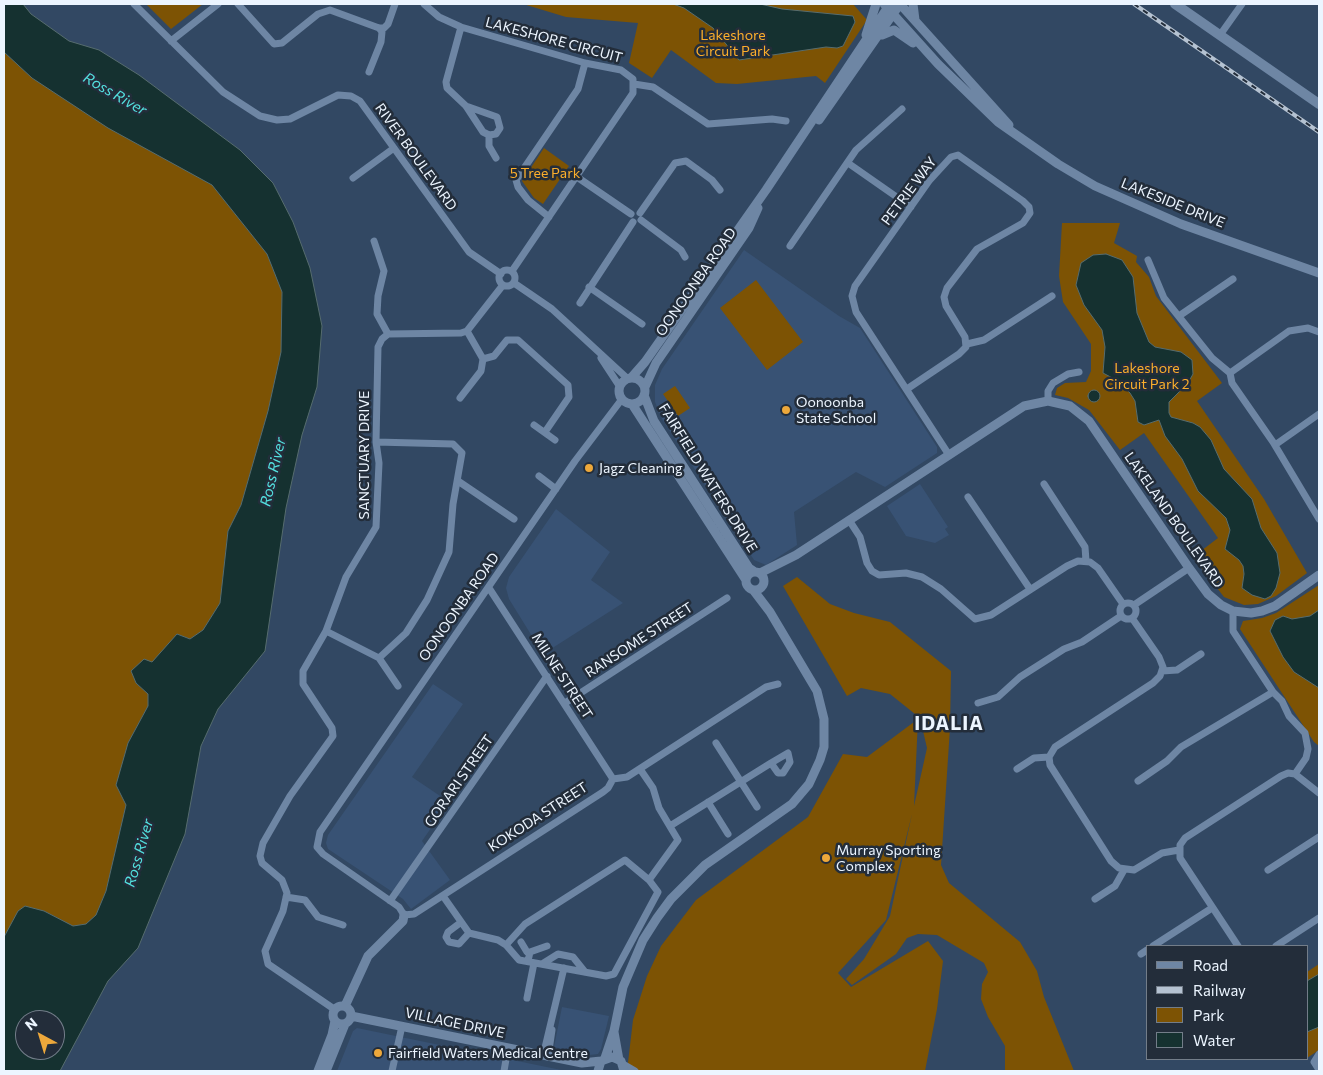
<!DOCTYPE html>
<style>
body{margin:0}
#map{position:relative;width:1323px;height:1075px;overflow:hidden;background:#324863;font-family:Commissioner,sans-serif}
canvas{display:block}
.frame{position:absolute;inset:0;border:5px solid #ecf5ff;pointer-events:none}
.legend{position:absolute;left:1146px;top:945px;width:162px;height:115px;box-sizing:border-box;background:#232d3a;border:1px solid #737d89;margin:0;padding:6px 9px;list-style:none;font-size:15px;color:#ecf5ff}
.legend li{display:flex;align-items:center;gap:10px;height:25px}
.legend b{width:25px;border:1px solid #737d89}
.north{position:absolute;left:15px;top:1010px;width:50px;height:50px;box-sizing:border-box;background:#232d3a;border:1px solid #737d89;border-radius:50%;rotate:321deg;font-size:14px;font-weight:700;line-height:20px;text-align:center;color:#ecf5ff}
.north::after{content:'';display:block;margin:auto;width:18px;height:22px;background:#eda83b;clip-path:polygon(50% 0,100% 100%,50% 72%,0 100%)}
</style>
<div id="map">
<canvas width="1323" height="1075"></canvas>
<div class="frame"></div>
<ul class="legend">
<li><b style="height:6px;background:#6e86a4"></b>Road</li>
<li><b style="height:6px;background:#b5c2d1"></b>Railway</li>
<li><b style="height:14px;background:#7d5304"></b>Park</li>
<li><b style="height:14px;background:#153130"></b>Water</li>
</ul>
<div class="north">N</div>
</div>
<script>
const ctx = document.querySelector('canvas').getContext('2d');
ctx.lineJoin = 'round';
function paint(path, color) { ctx.fillStyle = color; ctx.fill(path, 'evenodd'); }
const toPath = rows => new Path2D(rows.map(r => 'M' + r).join(''));
function trace(path, color, width, dash) { ctx.strokeStyle = color; ctx.lineWidth = width; ctx.lineCap = dash ? 'butt' : 'round'; ctx.setLineDash(dash || []); ctx.stroke(path); }
function write(font, color, halo, rows, align = 'center') {
  ctx.font = font + ' Commissioner,sans-serif'; ctx.lineWidth = 5; ctx.setLineDash([]); ctx.textBaseline = 'middle'; ctx.strokeStyle = halo; ctx.fillStyle = color; for (const [text, x, y, turn = 0] of rows) {
    ctx.save(); ctx.translate(x, y); ctx.rotate((+turn || 0) * Math.PI / 180); ctx.textAlign = isNaN(turn) ? turn : align; if (halo) ctx.strokeText(text, 0, 0); ctx.fillText(text, 0, 0); ctx.restore();
  }
}
paint(toPath([
 [744,250,839,316,860,328,937,447,937,453,885,487,856,472,794,512,797,545,766,565,754,560,662,419,655,402,655,385,662,369],
 [920,484,948,527,945,529,949,535,935,543,906,536,887,506],
 [556,509,610,552,591,580,623,603,543,654,509,599,506,588,509,577],
 [433,684,463,704,412,777,449,802,422,841,450,880,411,909,403,899,328,849,326,843,328,835],
 [562,1007,609,1016,601,1049,598,1054,589,1055,554,1047],
 [357,1028,566,1071,337,1071,353,1031]
]), '#385274');
paint(toPath([
 [146,4,203,4,171,29],
 [523,4,853,4,867,20,825,83,816,76,737,84,716,83,671,50,652,78,629,63,638,23,566,17],
 [4,52,32,78,212,185,267,254,282,292,281,352,268,411,241,505,228,531,220,603,203,630,190,639,177,634,136,683,148,694,148,706,128,743,126,805,106,891,96,915,86,924,73,926,44,911,10,929,4,937],
 [544,148,569,166,543,204,534,198,522,181],
 [1062,223,1120,223,1114,243,1137,256,1136,262,1149,277,1156,296,1222,383,1197,401,1264,499,1307,573,1276,596,1258,604,1244,605,1224,597,1193,557,1218,538,1144,433,1120,450,1089,410,1068,398,1055,395,1057,388,1065,383,1086,382,1091,371,1091,344,1063,302,1059,276],
 [756,280,803,342,767,370,720,308],
 [675,386,690,408,678,416,663,394],
 [797,577,830,604,854,613,890,622,951,671,950,728,941,865,949,883,1020,942,1037,971,1044,997,1074,1071,1005,1071,1005,1046,988,1017,981,999,982,984,988,972,984,963,937,935,918,934,907,938,896,954,852,985,846,979,864,959,890,916,912,814,886,920,838,973,851,987,928,941,943,961,937,1009,925,1071,627,1071,633,1020,647,976,661,946,696,900,808,817,843,754,867,757,918,719,914,806,927,748,920,718,890,694,861,688,847,696,783,586],
 [1319,585,1319,746,1314,742,1240,629,1243,621,1262,618,1276,613],
 [1319,964,1319,1050,1307,1058,1307,972]
]), '#7d5304');
const water = toPath([
 [4,4,23,4,31,14,69,41,99,50,139,75,240,150,273,183,293,222,310,268,322,326,317,387,302,435,286,508,265,651,218,709,201,746,185,834,138,948,108,981,60,1071,4,1071,4,937,18,911,25,906,44,911,73,926,86,924,96,915,106,891,126,805,116,785,128,743,148,706,148,694,136,683,131,671,144,659,152,662,177,634,190,639,203,630,220,603,228,531,241,505,268,411,281,352,282,292,267,254,212,185,108,128,32,78,4,52,4,4],
 [25,1020,55,1020,55,1050,25,1050,25,1020],
 [673,4,760,4,782,9,853,16,855,22,843,46,837,48,826,47,739,60,713,28,684,8,673,4],
 [1106,254,1122,260,1133,277,1137,313,1149,342,1155,347,1181,352,1192,360,1193,374,1188,383,1169,402,1169,413,1171,417,1193,423,1200,427,1211,440,1224,469,1252,499,1261,528,1277,553,1280,573,1276,588,1271,596,1265,599,1252,595,1242,588,1244,574,1243,566,1239,560,1225,549,1230,530,1226,518,1198,491,1182,459,1165,436,1159,420,1144,425,1138,422,1135,401,1130,393,1118,381,1103,373,1105,347,1102,330,1084,305,1076,285,1081,263,1093,255,1106,254],
 '1088 396a6 6 0 1 1 12 0a6 6 0 1 1-12 0Z',
 [1319,610,1319,688,1294,672,1283,657,1270,631,1275,620,1283,616,1292,619,1310,616,1319,610],
 [1319,974,1319,1027,1307,1032,1307,981,1319,974]
]);
paint(water, '#153130');
trace(water, '#566c6e', 1);
trace(toPath([
 [134,4,223,92,260,116,277,120,290,119,338,95,351,96,360,101,469,252,501,274],
 [238,4,274,44,282,43,318,14,330,10,379,28,384,28,388,24,395,4],
 [424,4,439,17,461,27,585,63,621,70,633,79,633,93,512,271],
 [461,27,446,82,447,88,466,106,483,132,489,135,496,134,500,128,497,117,466,106],
 [1220,35,1242,4],
 [171,41,218,4],
 [369,72,381,42,382,32,379,28],
 [634,84,653,87,708,124,772,119,786,121],
 [489,135,489,146,496,158],
 [848,163,911,207],
 [577,177,631,214],
 [353,178,394,148],
 [640,213,675,163,686,161,712,180,720,190],
 [549,217,528,200,518,187,516,180,578,89,585,63],
 [641,220,681,250,685,257],
 [374,241,384,271,378,296,377,314,388,334],
 [790,246,856,150,902,109],
 [1148,260,1164,298,1212,358,1230,373],
 '499 278a8 8 0 1 1 16 0a8 8 0 1 1-16 0Z',
 [514,283,552,309,628,379],
 [589,287,642,324],
 [580,303,633,222],
 [1179,316,1233,279],
 [967,344,984,340,1052,296],
 [601,358,620,387],
 [483,359,494,356,507,340,518,340,568,385,569,397,545,432],
 [1230,373,1232,383,1273,442,1319,519],
 [1230,373,1289,331,1308,328,1319,332],
 [907,389,959,354,966,347,965,337,946,306,944,297,947,288,977,249,1023,223,1030,213,1029,207,1023,201,958,155,951,157,929,181,855,286,852,296,856,312,949,455],
 [460,398,481,371,483,359,467,331],
 [1048,401,1048,391,1053,383,1068,374,1079,372],
 [534,425,555,440],
 [376,442,453,444,462,453,453,504,449,552,427,600,406,633,379,658],
 [1275,445,1319,414],
 [539,476,556,489],
 [458,481,514,519],
 [1044,484,1085,547,1086,561],
 [968,497,1030,589],
 [849,520,860,537,867,563,872,571,879,575,906,573,922,577,941,589,975,619,991,615,1067,566,1078,561,1090,562,1098,568,1123,604],
 [489,588,613,779],
 '1120 611a8 8 0 1 1 16 0a8 8 0 1 1-16 0Z',
 [1134,605,1189,568],
 [1233,611,1233,631,1273,692,1282,701,1289,716,1305,733,1308,749,1306,758,1295,774,1288,773,1281,776,1185,838,1180,845,1180,858,1238,946],
 [1132,618,1159,657,1163,667,1160,676,1153,683,1055,747,1049,757,1050,765,1111,861,1119,868,1134,870,1162,853,1179,850],
 [326,631,379,658,398,686],
 [1162,671,1177,670,1201,654],
 [565,703,727,598],
 [978,703,998,697,1020,677,1064,649,1082,642,1121,616],
 [716,743,757,807],
 [1017,769,1034,758,1049,757],
 [1295,774,1319,793],
 [613,779,608,788,603,792,414,914,404,915,399,907,323,854,317,847,320,832,575,461,622,399],
 [613,779,627,777,766,687,778,684],
 [1138,781,1167,761,1181,747,1273,692],
 [708,802,728,834],
 [670,826,771,763,788,753,790,762,783,773,778,773,771,763],
 [1268,870,1319,837],
 [443,896,469,933,498,940,506,945,519,960,606,976,614,974,658,892,649,880,678,840,659,808,653,788,640,769],
 [286,897,305,900,318,917,343,925],
 [1095,899,1115,886,1124,870],
 [390,901,547,676],
 [460,923,448,932,446,937,449,942,459,944,469,933],
 [521,942,527,952,530,952,528,961],
 [506,945,525,924,625,860,649,880],
 [1153,946,1212,908],
 [1276,946,1319,918],
 [530,952,547,946],
 [1141,954,1147,950],
 [542,964,558,954,573,957,585,972],
 [527,998,534,963],
 [334,1009,268,964,265,951,283,911,287,893,282,880,262,863,260,856,263,843,290,796,333,736,332,728,303,684,303,671,326,631,346,577,376,527,379,463,376,442,378,347,382,339,388,334,461,333,467,331,503,285],
 [1319,1054,1314,1062,1319,1070],
 [543,1056,564,968],
 [548,1057,552,1030],
 [623,1064,635,1071],
 [392,1071,402,1026],
 [504,1071,508,1048]
]), '#6e86a4', 7);
trace(toPath([
 [884,4,938,64,998,122,1058,164,1095,186,1181,224,1319,273],
 [913,4,915,20],
 [866,35,876,4],
 [882,35,894,30,913,43],
 [819,120,900,4,1009,125],
 [631,378,645,362,766,190,890,4],
 '619 391a13 13 0 1 1 26 0a13 13 0 1 1-26 0Z',
 [645,387,656,363,749,228,758,208],
 [644,395,654,421,749,568,755,572],
 [632,404,746,580],
 '746 581a9 9 0 1 1 18 0a9 9 0 1 1-18 0Z',
 [760,573,796,555,1024,406,1048,401,1070,406,1089,421,1189,568,1208,594,1221,605,1233,611,1251,613,1262,611,1275,606,1319,575],
 '333 1015a9 9 0 1 1 18 0a9 9 0 1 1-18 0Z',
 [345,1006,368,956,403,921,404,915],
 [351,1016,582,1063,601,1061],
 [614,1032,619,1060],
 [605,1058,614,1031,623,987,643,940,657,918,671,899,705,865,792,804,809,784,820,760,824,747,824,719,817,691,770,612,754,591],
 [318,1071,332,1035,335,1021],
 [326,1071,345,1024],
 [598,1071,601,1061,612,1057,621,1061,624,1071]
]), '#6e86a4', 9);
trace(toPath([
 [1175,4,1319,104]
]), '#6e86a4', 10);
const rail = toPath([
 [1134,4,1319,132]
]);
trace(rail, '#b5c2d1', 4);
trace(rail, '#232d3a', 2, [5.5]);
for (const [x, y, r, color] of [
 [786,410,5,"#eda83b"],
 [589,468,5,"#eda83b"],
 [826,858,5,"#eda83b"],
 [378,1053,5,"#eda83b"]
]) { const dot = new Path2D(); dot.arc(x, y, r, 0, 2 * Math.PI); ctx.fillStyle = color; ctx.fill(dot); trace(dot, '#232d3a', 2); }
write('14px', '#fbae2c', '#232d3a', [
 ["Lakeshore",733,35],
 ["Circuit Park",733,51],
 ["5 Tree Park",545,173],
 ["Lakeshore",1147,368],
 ["Circuit Park 2",1147,384]
]);
write('14px', '#ecf5ff', '#232d3a', [
 ["LAKESHORE CIRCUIT",554,40,15],
 ["RIVER BOULEVARD",416,157,54],
 ["PETRIE WAY",909,191,-53],
 ["LAKESIDE DRIVE",1173,203,22],
 ["OONOONBA ROAD",696,282,-55],
 ["SANCTUARY DRIVE",364,455,-90],
 ["FAIRFIELD WATERS DRIVE",708,478,58],
 ["LAKELAND BOULEVARD",1174,520,55],
 ["OONOONBA ROAD",459,607,-55],
 ["RANSOME STREET",639,640,-33],
 ["MILNE STREET",562,676,57],
 ["GORARI STREET",459,781,-55],
 ["KOKODA STREET",538,817,-33],
 ["VILLAGE DRIVE",455,1023,12]
]);
write('14px', '#ecf5ff', '#232d3a', [
 ["Oonoonba",796,402],
 ["State School",796,418],
 ["Jagz Cleaning",599,468],
 ["Murray Sporting",836,850],
 ["Complex",836,866],
 ["Fairfield Waters Medical Centre",388,1053]
], 'left');
write('italic 15px', '#53e0df', '#232d3a', [
 ["Ross River",115,94,30],
 ["Ross River",273,472,-77],
 ["Ross River",139,853,-74]
]);
ctx.letterSpacing = '1px';
write('bold 19px', '#ecf5ff', '#232d3a', [
 ["IDALIA",949,724]
]);
ctx.letterSpacing = '0px';
</script>
